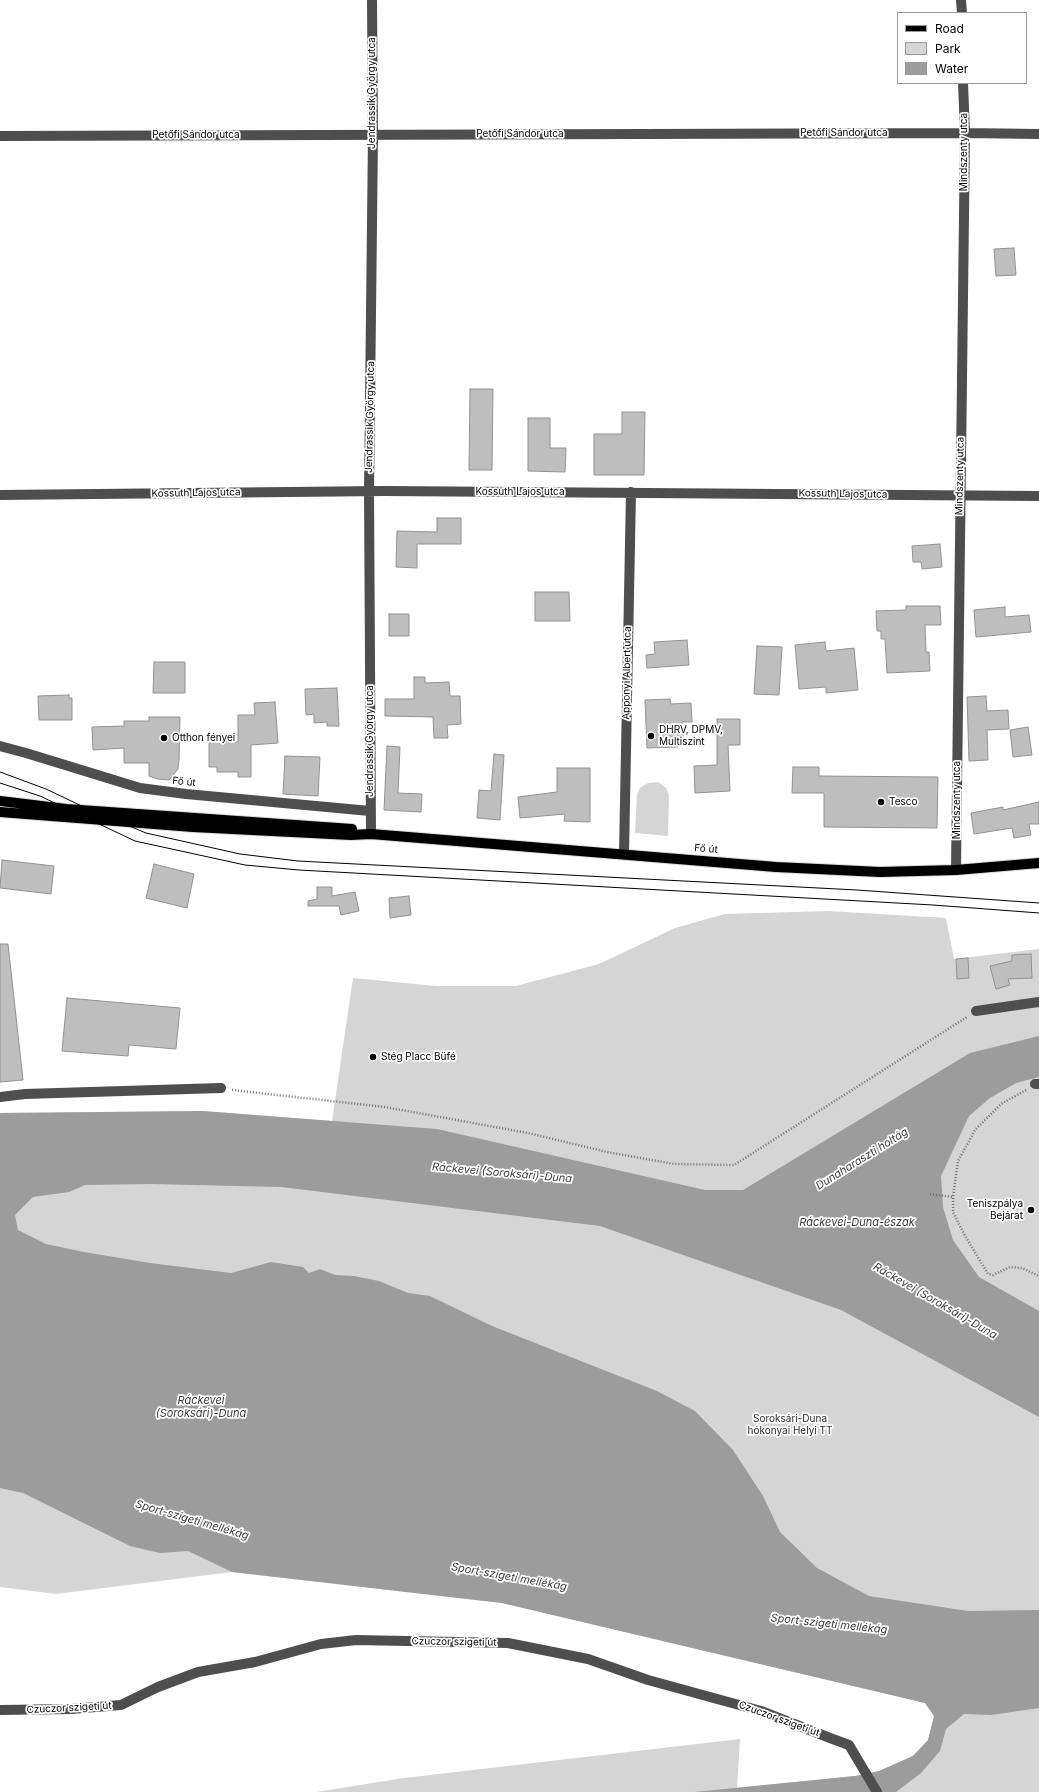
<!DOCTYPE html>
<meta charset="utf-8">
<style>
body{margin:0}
#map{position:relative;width:1039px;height:1792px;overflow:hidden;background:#fff;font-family:Inter,sans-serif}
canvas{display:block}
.legend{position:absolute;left:897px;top:12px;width:130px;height:72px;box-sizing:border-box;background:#fff;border:1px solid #999;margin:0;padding:5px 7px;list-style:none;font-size:12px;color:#000}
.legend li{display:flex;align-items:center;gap:8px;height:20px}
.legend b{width:20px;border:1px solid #999}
</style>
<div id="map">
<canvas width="1039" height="1792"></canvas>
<ul class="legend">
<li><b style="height:5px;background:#000"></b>Road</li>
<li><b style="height:11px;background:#d5d5d5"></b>Park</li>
<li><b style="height:11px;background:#9c9c9c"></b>Water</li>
</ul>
</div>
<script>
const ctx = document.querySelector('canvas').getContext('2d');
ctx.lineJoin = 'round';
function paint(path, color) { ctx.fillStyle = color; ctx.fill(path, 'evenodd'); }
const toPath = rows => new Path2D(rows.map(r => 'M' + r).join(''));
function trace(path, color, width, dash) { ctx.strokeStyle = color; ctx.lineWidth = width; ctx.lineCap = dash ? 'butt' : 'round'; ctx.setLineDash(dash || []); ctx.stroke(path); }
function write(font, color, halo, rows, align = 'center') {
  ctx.font = font + ' Inter,sans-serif'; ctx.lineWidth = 3.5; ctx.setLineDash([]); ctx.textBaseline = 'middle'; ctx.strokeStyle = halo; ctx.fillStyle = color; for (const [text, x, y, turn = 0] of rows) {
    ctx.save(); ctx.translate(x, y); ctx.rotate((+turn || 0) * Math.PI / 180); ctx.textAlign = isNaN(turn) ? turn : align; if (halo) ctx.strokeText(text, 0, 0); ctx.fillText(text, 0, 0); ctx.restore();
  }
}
paint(toPath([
 [658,782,666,788,669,795,668,836,635,833,637,794,640,788,648,783],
 [828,911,946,918,954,959,1039,949,1039,1792,890,1792,879,1771,913,1756,928,1740,934,1716,925,1703,502,1603,232,1572,56,1594,0,1587,0,1113,203,1111,332,1121,353,978,436,986,516,986,599,964,675,928,725,914],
 [740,1739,737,1788,855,1776,864,1792,316,1792,404,1778]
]), '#d5d5d5');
paint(toPath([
 [1039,1036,1039,1077,1016,1083,990,1098,969,1116,941,1176,943,1207,953,1240,979,1277,1039,1311,1039,1417,841,1310,600,1226,281,1187,151,1184,85,1185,69,1192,33,1197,15,1215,18,1230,46,1244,84,1252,150,1263,231,1273,271,1262,303,1267,309,1273,320,1269,335,1275,354,1276,379,1281,408,1293,430,1296,492,1326,657,1391,695,1411,733,1450,763,1496,780,1532,817,1568,869,1596,968,1611,1039,1610,1039,1708,991,1715,964,1714,946,1729,940,1751,921,1773,896,1792,694,1792,855,1776,879,1771,913,1756,928,1740,934,1716,925,1703,502,1603,232,1572,188,1551,160,1553,130,1546,23,1493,0,1488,0,1113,203,1111,437,1129,705,1190,743,1190,970,1053]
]), '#9c9c9c');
const building = toPath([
 [1014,248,1016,275,996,276,994,249,1014,248],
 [470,389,493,389,492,470,469,470,470,389],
 [622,412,645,412,644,475,594,475,594,434,622,434,622,412],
 [528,418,550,418,550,448,566,448,565,472,528,471,528,418],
 [437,518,461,518,461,544,417,544,417,568,396,567,397,531,437,532,437,518],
 [940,544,942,567,922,569,921,562,913,562,912,546,940,544],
 [535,592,569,592,570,621,535,621,535,592],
 [906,606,940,606,941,625,925,625,926,652,929,652,930,671,887,673,885,639,881,639,881,631,877,631,876,611,906,610,906,606],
 [1005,607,1005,617,1029,615,1031,632,976,637,974,610,1005,607],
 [389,614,409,614,409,636,389,636,389,614],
 [687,640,689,665,647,668,646,655,655,654,654,642,687,640],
 [825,642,826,651,854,648,858,690,826,693,826,687,799,689,795,645,825,642],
 [757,646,782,647,779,695,754,694,757,646],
 [154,662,185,662,185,693,153,693,154,662],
 [414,677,425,677,425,683,449,682,450,696,460,696,461,724,447,725,448,738,434,738,433,717,385,716,385,699,414,699,414,677],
 [337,688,339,726,327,726,327,722,314,723,314,714,306,715,305,689,337,688],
 [69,695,69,698,72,698,72,720,39,720,38,696,69,695],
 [986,696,987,711,1008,710,1009,729,987,730,988,760,969,761,967,697,986,696],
 [670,699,671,704,691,703,692,722,682,722,683,737,678,737,678,747,647,748,645,700,670,699],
 [275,702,278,743,251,745,251,777,238,777,238,772,217,772,217,767,209,767,209,741,238,742,238,715,255,715,254,703,275,702],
 [149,717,180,717,179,759,178,769,169,780,158,779,149,776,149,763,124,763,124,748,93,750,92,727,124,726,124,721,149,721,149,717],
 [717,719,740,719,740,745,728,745,730,791,695,793,694,766,717,765,717,719],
 [1028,727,1032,755,1013,757,1010,730,1028,727],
 [387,746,400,747,398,793,422,794,421,812,384,810,387,746],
 [494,754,504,755,500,820,477,818,479,790,491,791,494,754],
 [285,756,320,757,318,796,283,794,285,756],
 [793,767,819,767,819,776,938,777,937,828,824,827,824,793,792,793,793,767],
 [557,768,590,768,590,822,564,821,565,814,520,818,518,797,557,792,557,768],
 [1039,802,1039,824,1029,824,1031,835,1014,838,1012,828,974,834,971,813,1003,807,1003,810,1039,802],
 [2,860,54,866,51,894,0,888,2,860],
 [154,864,194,874,187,908,146,898,154,864],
 [317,887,332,887,332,896,355,892,359,911,341,915,339,906,308,906,308,901,317,899,317,887],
 [409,896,411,915,390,918,389,898,409,896],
 [0,944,8,944,23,1080,0,1082,0,944],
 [1031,954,1032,978,1008,979,1010,985,996,989,990,966,1012,961,1012,955,1031,954],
 [968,958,969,978,957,979,956,959,968,958],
 [67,998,180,1008,176,1049,129,1045,128,1056,62,1051,67,998]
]);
paint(building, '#bebebe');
trace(building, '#929292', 1);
const major = toPath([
 [0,801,66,809,352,829],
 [0,812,193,827,351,835,371,834,776,867,880,872,956,870,1039,863]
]);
trace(major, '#dbdbdb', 12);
trace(toPath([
 [232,1090,385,1107,528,1133,607,1152,674,1164,734,1165,967,1017],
 [1026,1090,1001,1104,975,1130,958,1161,953,1197,953,1212,964,1234,988,1274,993,1275,1010,1267,1022,1268,1039,1276],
 [930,1194,953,1197]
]), '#707070', 2.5, [1, 2]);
trace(toPath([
 [961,0,962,13],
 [0,136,965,133,1039,134],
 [0,495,385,491,1039,496],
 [0,746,26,753,140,788,186,794,370,811],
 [371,834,369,491,373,134,372,0],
 [624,854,631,492],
 [956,870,965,133,963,83],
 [976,1011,1039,1002],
 [1035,1084,1039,1084],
 [0,1097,25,1094,221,1088],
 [0,1710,71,1709,121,1705,158,1687,198,1672,255,1662,321,1644,356,1640,508,1643,588,1659,648,1680,761,1711,830,1738,849,1745,877,1792]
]), '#4e4e4e', 10);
trace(major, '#000', 10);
trace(toPath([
 [0,772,46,789,88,809,146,833,240,854,298,861,857,890,1039,903],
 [0,783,40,796,135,841,245,865,299,870,933,905,1039,913]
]), '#000', 1);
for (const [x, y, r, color] of [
 [651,736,4,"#000"],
 [164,738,4,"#000"],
 [881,802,4,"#000"],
 [373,1057,4,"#000"],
 [1031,1210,4,"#000"]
]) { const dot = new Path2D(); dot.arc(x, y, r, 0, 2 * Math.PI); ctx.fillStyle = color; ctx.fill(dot); trace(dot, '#fff', 1.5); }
write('10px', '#000', '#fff', [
 ["Jendrassik György utca",372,93,-90],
 ["Petőfi Sándor utca",844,133],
 ["Petőfi Sándor utca",520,134],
 ["Petőfi Sándor utca",196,135],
 ["Mindszenty utca",964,152,-90],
 ["Jendrassik György utca",370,417,-89],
 ["Mindszenty utca",960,476,-89],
 ["Kossuth Lajos utca",520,492],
 ["Kossuth Lajos utca",196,493,-1],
 ["Kossuth Lajos utca",843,494,1],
 ["Apponyi Albert utca",627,673,-89],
 ["Jendrassik György utca",370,741,-90],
 ["Fő út",184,782,6],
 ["Mindszenty utca",957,800,-90],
 ["Fő út",706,849,5],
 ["Czuczor szigeti út",454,1642,1],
 ["Czuczor szigeti út",69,1708,-3],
 ["Czuczor szigeti út",779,1719,20]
]);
write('10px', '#000', '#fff', [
 ["DHRV, DPMV,",659,730],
 ["Multiszint",659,742],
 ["Otthon fényei",172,738],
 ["Tesco",889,802],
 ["Stég Placc Büfé",381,1057],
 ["Teniszpálya",1023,1204,"right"],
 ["Bejárat",1023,1216,"right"]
], 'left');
write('10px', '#2c2c2c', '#fff', [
 ["Soroksári-Duna",790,1419],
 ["hókonyai Helyi TT",790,1431]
]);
write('italic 11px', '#3d3d3d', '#fff', [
 ["Dunaharaszti holtág",862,1159,-32],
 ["Ráckevei (Soroksári)-Duna",502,1173,5],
 ["Ráckevei-Duna-észak",857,1223],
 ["Ráckevei (Soroksári)-Duna",935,1301,30],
 ["Ráckevei",201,1401],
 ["(Soroksári)-Duna",201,1414],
 ["Sport-szigeti mellékág",192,1520,16],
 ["Sport-szigeti mellékág",509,1577,10],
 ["Sport-szigeti mellékág",829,1624,6]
]);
</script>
